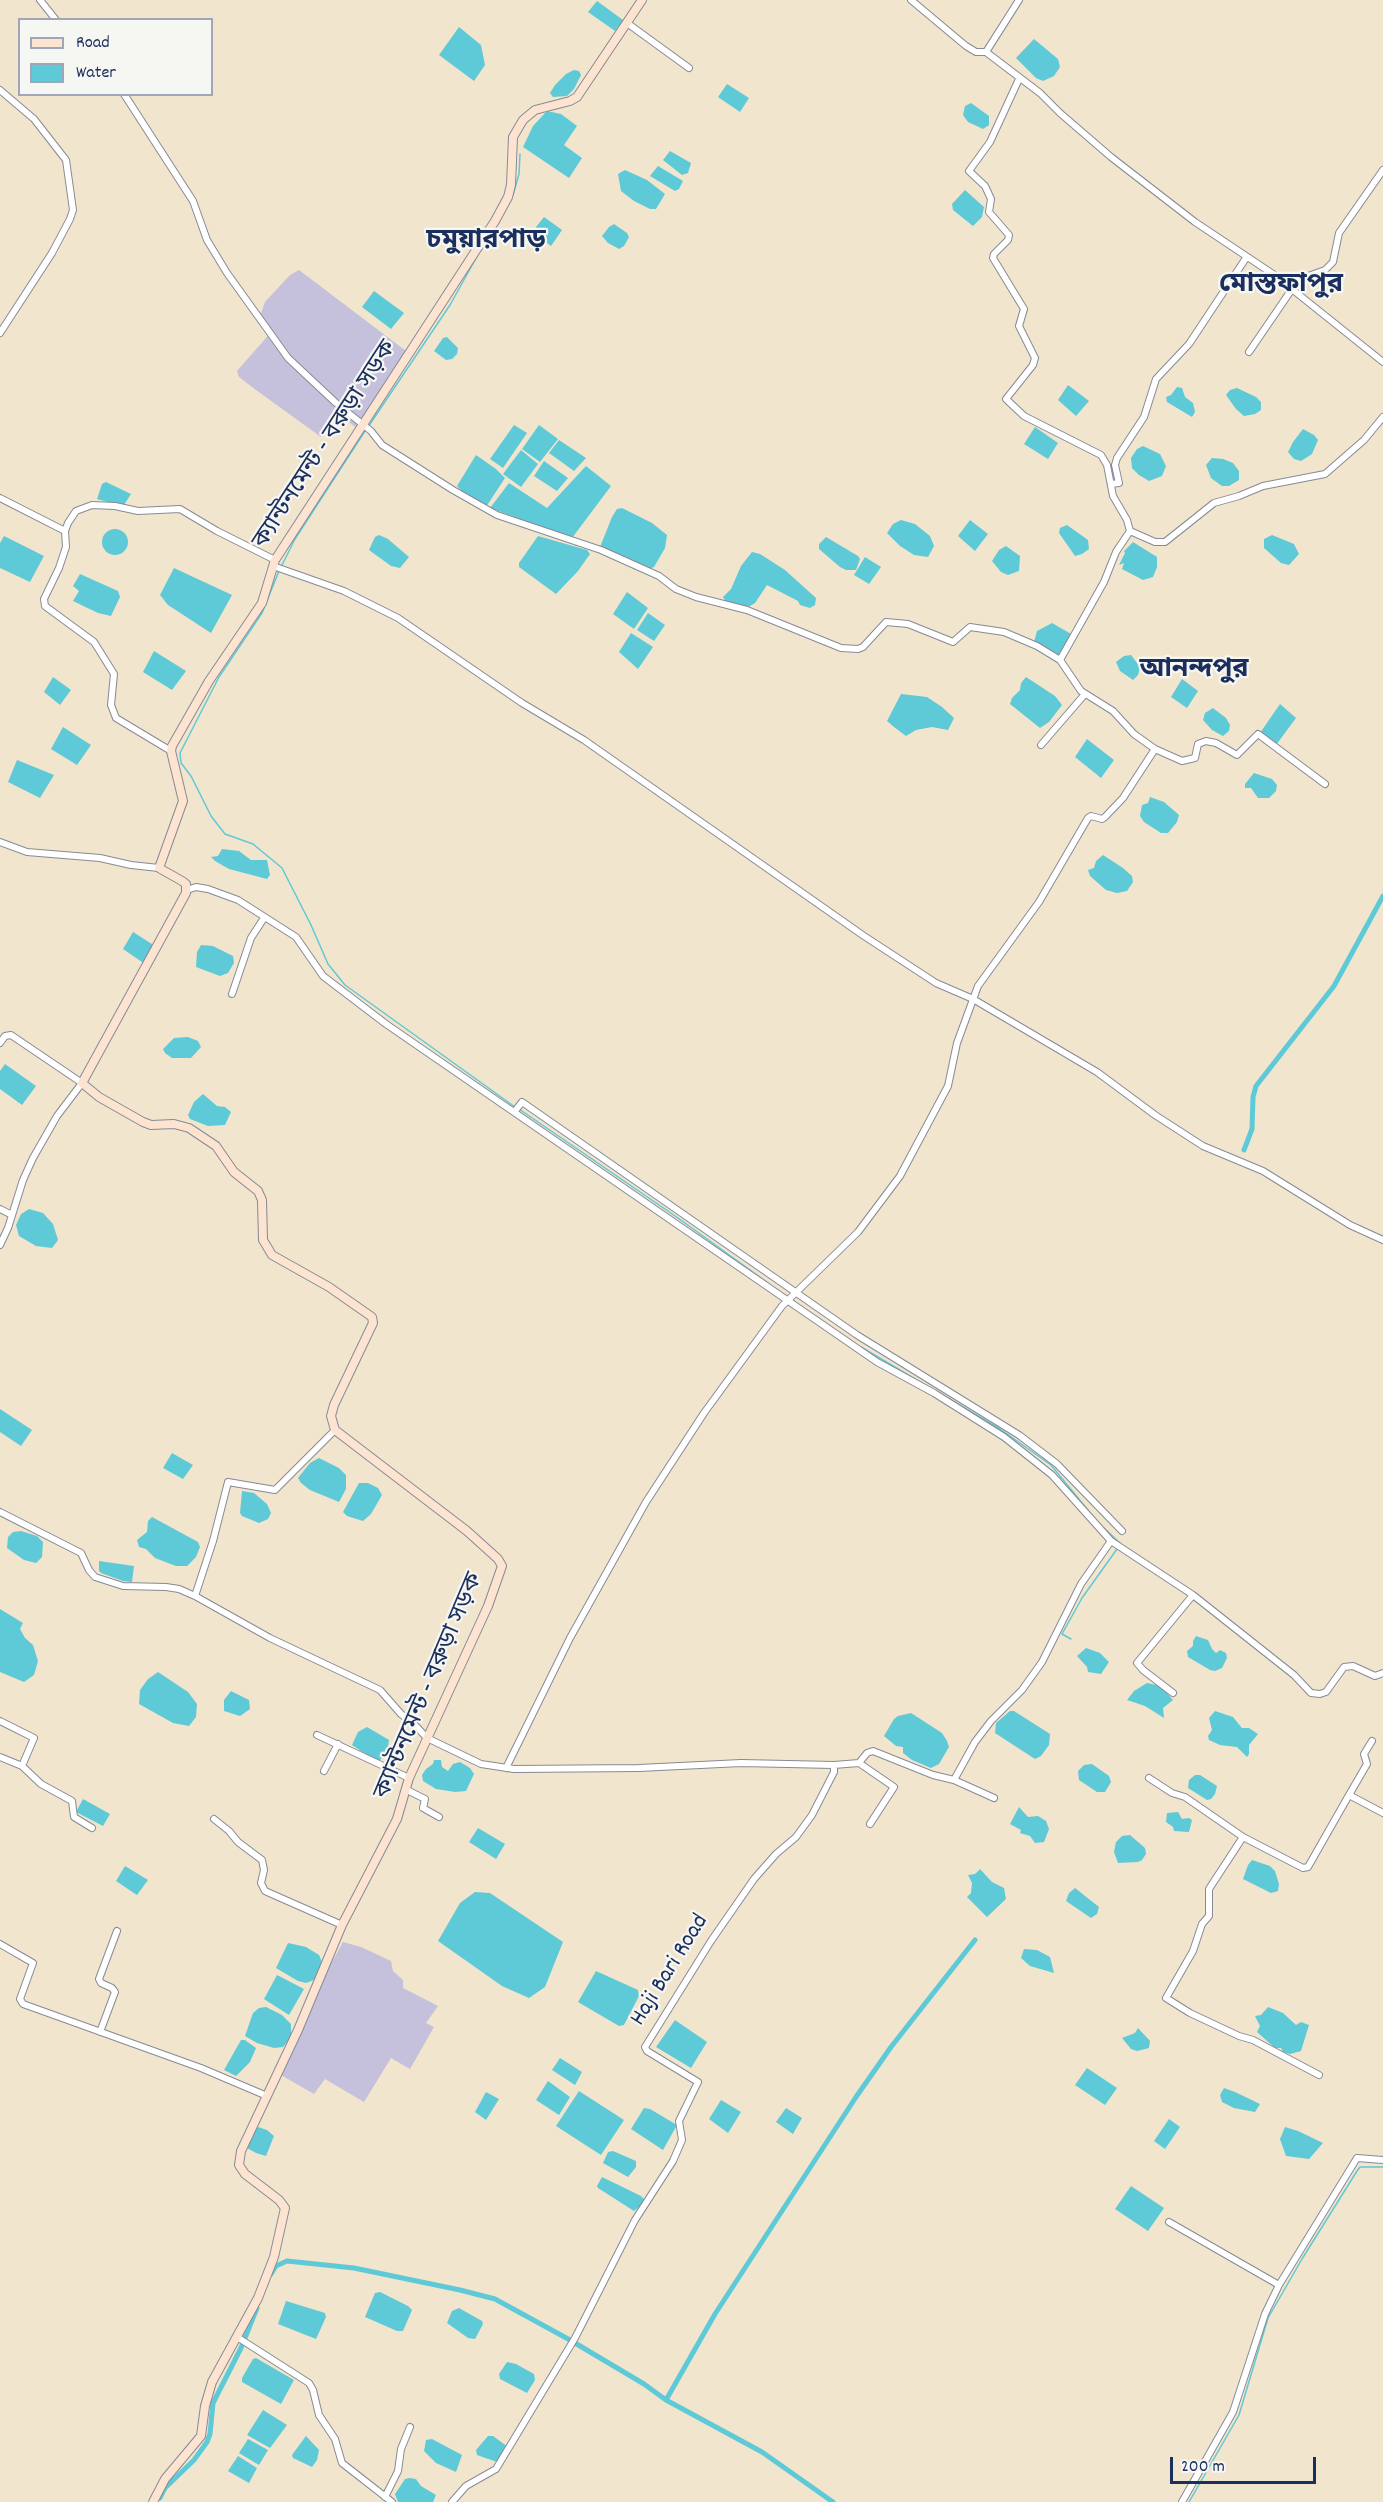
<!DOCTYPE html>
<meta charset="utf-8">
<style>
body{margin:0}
#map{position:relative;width:1383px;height:2502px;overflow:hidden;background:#f2e5cd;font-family:Dekko,sans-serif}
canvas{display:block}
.legend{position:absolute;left:18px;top:18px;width:195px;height:78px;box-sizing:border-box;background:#f6f6f2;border:2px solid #9ea6b7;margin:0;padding:8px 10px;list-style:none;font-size:18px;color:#1b2f5e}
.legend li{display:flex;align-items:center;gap:12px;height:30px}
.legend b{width:30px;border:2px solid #9ea6b7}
.scale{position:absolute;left:1170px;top:2457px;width:146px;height:27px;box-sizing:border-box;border:3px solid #1b2f5e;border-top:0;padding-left:8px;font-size:18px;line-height:21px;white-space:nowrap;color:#1b2f5e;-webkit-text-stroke:4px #f6f6f2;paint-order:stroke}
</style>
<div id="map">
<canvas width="1383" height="2502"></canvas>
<ul class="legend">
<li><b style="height:8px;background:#fde4d1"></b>Road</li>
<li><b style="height:16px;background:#5ec9d7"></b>Water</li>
</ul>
<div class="scale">200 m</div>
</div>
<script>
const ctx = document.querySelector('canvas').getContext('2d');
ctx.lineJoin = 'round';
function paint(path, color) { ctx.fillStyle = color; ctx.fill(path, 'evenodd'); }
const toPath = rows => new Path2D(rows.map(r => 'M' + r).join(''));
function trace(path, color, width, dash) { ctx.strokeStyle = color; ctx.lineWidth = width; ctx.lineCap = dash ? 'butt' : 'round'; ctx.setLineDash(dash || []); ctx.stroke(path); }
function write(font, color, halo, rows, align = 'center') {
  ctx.font = font + ' Dekko,"Noto Sans Bengali",sans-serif'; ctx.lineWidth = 4.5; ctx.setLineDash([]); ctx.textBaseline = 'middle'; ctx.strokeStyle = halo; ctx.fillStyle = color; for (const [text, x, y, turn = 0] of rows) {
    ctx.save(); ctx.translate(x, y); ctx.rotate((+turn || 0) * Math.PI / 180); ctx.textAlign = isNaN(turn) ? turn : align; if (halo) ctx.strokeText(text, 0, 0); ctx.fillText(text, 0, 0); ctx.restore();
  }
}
paint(toPath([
 [299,270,406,351,358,429,338,414,321,437,256,390,239,377,237,371,272,331,260,316,265,302,290,275],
 [343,1942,361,1947,391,1961,393,1971,403,1980,403,1988,438,2006,426,2023,434,2027,410,2069,391,2058,364,2102,325,2079,314,2094,281,2075,311,2000]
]), '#c5c0db');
paint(toPath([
 [597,1,623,20,615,31,588,12],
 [459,27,481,45,485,65,474,81,439,55],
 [1034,39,1058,59,1060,67,1054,76,1043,81,1036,78,1016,58],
 [574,70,579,71,581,75,574,89,567,96,553,97,550,93,555,85,566,74],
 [727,84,749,98,740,112,718,97],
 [971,103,989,116,989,125,983,129,968,122,963,115,965,106],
 [547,111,561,114,577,126,564,145,582,158,569,178,523,147,533,126],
 [670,151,691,163,688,173,682,175,663,160],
 [658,166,683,181,679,189,675,191,650,176],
 [625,170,647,180,665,194,656,209,650,209,634,201,621,191,618,174],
 [965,190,984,207,982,217,973,226,953,210,952,204],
 [544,217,562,230,551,246,532,232],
 [614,224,627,233,629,237,624,246,619,249,608,243,602,236,609,227],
 [374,291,404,313,391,329,362,307],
 [447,337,458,348,457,354,452,359,446,360,434,351,443,338],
 [1068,385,1089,401,1076,416,1058,400],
 [1177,387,1182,388,1185,397,1193,403,1195,412,1192,417,1167,402,1166,397,1171,395],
 [1237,388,1256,397,1261,402,1261,410,1255,414,1244,416,1236,409,1226,395,1230,390],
 [514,425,527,433,503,468,490,459],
 [539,425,558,439,540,462,522,449],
 [1035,427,1058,443,1048,459,1024,444],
 [1303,429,1314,435,1318,440,1312,454,1301,461,1294,459,1288,452,1293,442],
 [559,440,586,458,574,471,549,453],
 [1143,446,1160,454,1166,466,1162,476,1149,481,1139,475,1132,468,1131,458,1137,449],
 [521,450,538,464,521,487,503,474],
 [476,455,496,469,505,478,486,507,464,493,457,486],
 [1212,458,1223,459,1233,463,1239,471,1239,480,1229,486,1222,486,1211,478,1206,465],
 [544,461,568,478,557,491,534,476],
 [586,466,611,486,572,538,490,508,509,483,547,508],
 [106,482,131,494,124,505,122,506,97,499,102,484],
 [622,508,652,523,667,535,665,548,654,567,649,569,600,547,612,517,617,509],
 [901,520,915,524,930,536,934,546,928,557,914,555,900,546,887,533,893,524],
 [970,520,988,534,975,551,958,536],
 [1067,525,1088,540,1089,549,1082,554,1075,556,1059,533,1060,528],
 '102 542a13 13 0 1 1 26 0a13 13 0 1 1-26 0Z',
 [379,535,388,539,409,557,400,568,391,566,369,550,375,537],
 [1272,535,1294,544,1299,554,1289,565,1281,563,1264,548,1264,539],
 [4,536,44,556,30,582,0,568,0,543],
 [538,536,587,550,590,554,578,571,556,594,519,567,519,563],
 [826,537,858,556,860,559,856,570,846,570,840,567,819,549,819,544],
 [1133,542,1157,557,1157,567,1153,577,1143,580,1122,569,1124,563,1119,565,1125,553,1124,551],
 [1006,546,1020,556,1019,571,1008,575,1001,572,992,561,999,550],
 [752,552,760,554,785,570,816,598,815,605,810,608,800,605,798,601,767,585,755,603,745,609,725,601,723,597,731,589,741,566],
 [865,557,881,567,869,584,854,575],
 [174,568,232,595,211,633,168,605,160,595],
 [80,574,118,591,120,597,111,616,98,613,73,601,79,591,73,586],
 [627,592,648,608,634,629,613,614],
 [648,613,665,625,654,641,637,630],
 [1052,623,1073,635,1058,655,1034,642,1037,631],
 [631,633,653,647,638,669,619,652],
 [154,651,186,671,172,690,143,672],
 [1131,655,1140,667,1138,675,1133,680,1120,671,1116,662,1124,656],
 [53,677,71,690,60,705,44,692],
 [1026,677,1055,696,1062,705,1049,722,1040,728,1010,704,1012,698,1020,690,1021,683],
 [1182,679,1198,691,1187,708,1171,697],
 [901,694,927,697,942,707,954,718,948,730,932,727,916,730,906,736,894,727,887,721],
 [1280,704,1296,718,1276,745,1260,733],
 [1213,708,1226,718,1230,725,1229,731,1223,736,1212,730,1203,720,1205,713],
 [63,727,91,745,77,765,51,749],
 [1087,739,1114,760,1101,778,1075,757],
 [17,760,54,775,40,798,8,782],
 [1254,773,1272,779,1277,785,1276,791,1269,798,1258,798,1251,788,1245,788,1245,784],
 [1150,797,1164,802,1179,815,1177,822,1168,833,1161,833,1144,822,1140,816,1142,805,1148,803],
 [222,849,239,851,251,860,267,860,270,875,267,879,229,869,215,861,211,857,218,856],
 [1103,855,1123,868,1132,876,1133,882,1127,891,1117,893,1106,890,1090,876,1088,870,1094,868,1096,861],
 [133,932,155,946,145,964,123,949],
 [201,945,213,946,233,956,234,963,228,973,220,976,196,967,197,952],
 [188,1037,198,1041,201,1047,191,1058,172,1058,165,1053,163,1049,174,1038],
 [5,1064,36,1086,22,1105,0,1089,0,1071],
 [203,1094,217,1106,225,1107,231,1112,225,1125,208,1126,190,1119,188,1115,194,1102],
 [29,1209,43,1213,53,1224,58,1240,52,1248,36,1246,19,1236,16,1225,21,1214],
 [0,1409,32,1430,21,1446,0,1432],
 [172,1453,193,1465,183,1479,163,1468],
 [319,1458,339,1468,346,1475,346,1489,339,1502,310,1490,301,1483,298,1478,310,1463],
 [359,1483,368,1483,378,1488,382,1495,371,1514,363,1521,347,1516,343,1512],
 [242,1491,254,1493,267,1504,271,1513,268,1519,259,1523,242,1516,240,1513],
 [152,1517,198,1542,200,1547,196,1557,187,1566,176,1566,168,1563,155,1558,146,1549,139,1547,137,1540,147,1532,148,1521],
 [21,1531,37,1536,43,1542,42,1557,36,1563,24,1560,7,1548,8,1537,13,1532],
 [99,1561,134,1566,132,1582,123,1581,101,1573,99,1571],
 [0,1609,23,1623,20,1629,25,1638,33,1645,38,1661,34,1675,24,1682,0,1672],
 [1196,1636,1208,1640,1212,1649,1216,1653,1220,1650,1226,1653,1227,1658,1222,1668,1215,1671,1210,1670,1188,1657,1187,1651,1193,1646,1193,1641],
 [1086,1648,1100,1653,1109,1662,1101,1674,1088,1672,1087,1667,1077,1656],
 [158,1672,188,1692,197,1704,196,1717,189,1726,173,1723,139,1704,140,1690,148,1679],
 [1147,1683,1161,1686,1173,1700,1163,1708,1164,1718,1145,1706,1127,1700,1134,1691],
 [231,1691,249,1700,250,1709,240,1716,224,1711,224,1700],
 [1010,1711,1014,1711,1050,1734,1049,1745,1041,1756,1035,1759,995,1733,996,1723],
 [1215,1711,1233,1717,1242,1728,1249,1728,1258,1734,1249,1745,1249,1754,1247,1757,1237,1747,1220,1745,1209,1740,1208,1736,1212,1730,1209,1718],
 [911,1713,942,1733,947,1741,949,1747,939,1764,931,1768,912,1760,903,1753,903,1747,896,1746,884,1736,894,1719,898,1716],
 [367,1727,389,1740,387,1753,380,1760,375,1760,352,1745,358,1732],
 [434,1760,441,1760,442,1767,448,1771,453,1764,460,1762,470,1768,474,1774,466,1791,455,1792,436,1789,423,1781,422,1775,426,1769,433,1764],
 [1092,1764,1109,1776,1111,1782,1105,1792,1097,1792,1079,1780,1078,1771,1084,1765],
 [1195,1775,1200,1775,1217,1786,1215,1794,1211,1799,1207,1800,1188,1788,1189,1780],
 [83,1799,110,1814,103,1826,76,1812],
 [1019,1807,1028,1817,1038,1816,1046,1821,1049,1829,1044,1842,1035,1843,1030,1836,1020,1833,1021,1830,1010,1824],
 [1178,1812,1182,1819,1189,1818,1192,1820,1189,1832,1174,1831,1173,1827,1166,1822,1167,1813],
 [478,1828,505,1844,496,1859,469,1842],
 [1130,1835,1145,1848,1146,1854,1142,1860,1138,1862,1118,1863,1114,1852,1116,1842,1122,1836],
 [1252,1860,1270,1866,1275,1871,1279,1884,1278,1891,1271,1893,1243,1879,1248,1865],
 [125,1866,148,1880,137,1895,116,1881],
 [980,1869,992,1882,1004,1888,1006,1899,987,1917,967,1897,971,1893,972,1883,968,1875,975,1874],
 [1075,1888,1099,1907,1097,1914,1091,1918,1066,1901,1069,1893],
 [475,1892,490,1893,563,1942,545,1987,529,1998,502,1986,438,1941,460,1903],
 [288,1943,306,1947,319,1955,322,1962,314,1980,306,1983,298,1981,276,1968],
 [1024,1949,1037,1950,1050,1957,1054,1973,1030,1966,1021,1958],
 [596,1971,638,1990,639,1996,624,2025,619,2026,578,2002],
 [277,1975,304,1989,289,2015,264,1999],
 [266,2007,282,2015,291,2024,291,2037,283,2047,274,2048,257,2043,245,2036,253,2013,259,2008],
 [1268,2007,1283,2013,1296,2025,1301,2022,1309,2025,1301,2051,1290,2054,1283,2052,1281,2048,1275,2048,1257,2032,1260,2026,1255,2016,1261,2015],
 [675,2020,707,2042,691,2068,656,2047],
 [1138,2028,1150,2041,1149,2048,1137,2051,1131,2049,1122,2038,1135,2033],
 [241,2040,245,2040,256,2048,250,2062,236,2076,224,2070],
 [560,2058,582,2072,575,2085,552,2070],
 [1087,2068,1117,2088,1105,2105,1075,2085],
 [548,2081,570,2097,559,2115,536,2100],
 [1224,2088,1235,2092,1260,2104,1255,2112,1234,2108,1222,2102,1220,2095],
 [579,2091,624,2120,601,2155,556,2126],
 [486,2092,499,2099,486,2120,475,2112],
 [721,2100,741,2112,728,2133,709,2119],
 [644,2108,650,2109,677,2125,663,2150,631,2129],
 [786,2108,802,2118,793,2134,776,2122],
 [1169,2119,1180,2127,1165,2149,1154,2141],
 [258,2127,267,2130,274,2136,266,2156,256,2153,247,2148,251,2137],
 [1285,2127,1298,2131,1323,2143,1309,2159,1286,2156,1280,2139],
 [613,2151,636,2161,636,2167,628,2177,603,2163,608,2152],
 [602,2177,641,2196,644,2199,643,2204,634,2211,598,2188,597,2186],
 [1131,2186,1164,2208,1148,2231,1115,2209],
 [380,2292,408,2306,412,2310,403,2331,397,2331,365,2317,375,2293],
 [286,2301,325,2313,326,2317,316,2339,278,2324],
 [459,2308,482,2321,483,2324,475,2339,468,2338,447,2323,452,2311],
 [256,2358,294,2380,281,2404,242,2382,242,2378,253,2359],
 [507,2362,516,2364,534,2374,535,2380,527,2393,500,2379,499,2374],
 [263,2410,287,2425,270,2448,247,2435],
 [306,2436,319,2450,317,2460,312,2467,293,2458,292,2455],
 [488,2436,493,2436,508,2447,497,2462,477,2455,476,2450],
 [248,2439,268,2450,259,2465,239,2453],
 [432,2439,462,2455,456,2472,436,2463,424,2451,426,2440],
 [238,2456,257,2468,249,2483,228,2471],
 [410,2478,416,2479,421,2486,436,2495,433,2502,398,2502,395,2494,405,2479]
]), '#5ec9d7');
trace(toPath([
 [513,195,519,174,520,154],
 [368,427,450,305,480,251],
 [281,567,295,539,365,431],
 [279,571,262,613,219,677,180,753,181,763,191,776,211,816,225,834,253,844,282,868,311,925,328,964,345,985,515,1107],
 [519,1109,678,1218,768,1283],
 [861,1347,932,1389],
 [941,1394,1000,1429,1051,1465,1100,1525],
 [1104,1528,1121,1544,1120,1545],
 [1071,1639,1062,1634,1082,1598,1117,1549],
 [1189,2502,1239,2415,1268,2318,1302,2259,1357,2171,1360,2167,1383,2167]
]), '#5ec9d7', 1.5);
trace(toPath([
 [1244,1150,1252,1129,1253,1097,1256,1086,1334,986,1383,896],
 [271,2274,276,2266,287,2261,354,2268,460,2290,495,2299,570,2340],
 [575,2343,644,2384,666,2400,762,2452,833,2502],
 [666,2400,715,2314,856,2097,891,2047,975,1940],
 [160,2498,165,2488,194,2460,207,2442,210,2434,213,2403,241,2348,257,2308]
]), '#5ec9d7', 5);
const minor = toPath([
 [40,0,56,20],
 [911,0,966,46,976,52,986,52,1040,93,1060,113,1111,157,1195,222,1273,274,1383,362],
 [627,23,689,68],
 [986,52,1019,0],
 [1019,79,990,142,969,171,985,186,991,199,989,212,1009,235,1008,240,994,254,993,258,1024,309,1019,326,1035,358,1033,365,1006,399,1024,416,1101,455,1107,465,1113,496,1127,520,1130,531],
 [0,90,34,119,66,160,73,210,70,219,52,253,0,333],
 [124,94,193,201,207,240,227,273,288,358,336,403,371,431,382,445,453,490,497,515,601,550,659,576,676,589,696,597,747,610,841,648,858,649,863,647,886,622,908,624,953,642,970,627,1004,632,1037,646,1060,660,1081,691,1113,711,1134,734,1155,749,1123,798,1105,817,1102,819,1091,816,1088,818,1039,902,978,986,957,1043,948,1086,900,1176,858,1232,782,1306,704,1413,646,1502,570,1638,506,1768],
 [1286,284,1325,270,1333,262,1339,233,1383,170],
 [1249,352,1292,289],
 [1111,484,1119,483,1115,465,1117,458,1144,417,1156,379,1189,344,1246,258],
 [0,498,65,531],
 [273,566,344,591,398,618,522,703,584,740,864,936,936,983,973,999,1097,1072,1155,1115,1203,1146,1263,1171,1350,1225,1383,1240],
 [1060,660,1104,582,1116,552,1130,531,1155,542,1165,542,1214,503,1239,496,1263,486,1325,474,1364,440,1383,417],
 [1041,745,1085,694],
 [1155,749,1182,761,1195,758,1198,744,1206,741,1216,743,1237,755,1258,734,1325,784],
 [171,751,116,718,111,705,114,674,94,642,45,606,44,599,59,568,66,547,65,531,68,523,76,511,92,505,115,506,138,511,180,509,217,531,275,560],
 [0,842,27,852,100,858,131,865,159,868],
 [187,890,196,887,208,889,238,900,296,937,323,976,386,1024,877,1362,934,1393,1004,1437,1052,1475,1111,1541,1081,1584,1042,1662,1022,1690,991,1721,975,1742,954,1780,933,1775,873,1751,867,1753,859,1763,834,1765],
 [232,994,251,938,264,918],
 [0,1043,5,1036,11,1035,82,1083,57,1116,33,1158,23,1180,8,1228,0,1245],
 [515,1111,522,1102,857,1335,1019,1435,1057,1464,1122,1531],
 [0,1209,12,1215],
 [335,1430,275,1490,228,1482,213,1541,195,1596,270,1638,380,1690,401,1714,414,1724,427,1738,481,1764,514,1769,639,1768,741,1763,834,1765,834,1772,812,1815,796,1837,776,1854,754,1879,711,1941,645,2047,647,2051,698,2082,679,2121,682,2140,673,2161,635,2220,575,2338,496,2469,466,2486,452,2502],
 [0,1512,81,1553,89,1570,95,1577,123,1586,166,1587,179,1589,195,1596],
 [1111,1541,1193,1595,1294,1675,1311,1693,1320,1694,1326,1692,1344,1667,1353,1666,1375,1676,1383,1673],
 [1173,1693,1143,1670,1137,1663,1193,1595],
 [0,1721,34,1738,22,1766],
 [317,1735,409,1778],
 [1372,1741,1364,1754,1367,1764,1349,1795,1383,1813],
 [0,1757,22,1766,41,1784,72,1801,74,1817,92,1828],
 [859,1763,894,1787,870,1824],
 [324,1771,338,1744],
 [1149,1778,1172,1793,1185,1797,1243,1837,1303,1868,1308,1867,1349,1795],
 [954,1780,994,1798],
 [407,1790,425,1799,423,1808,439,1817],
 [214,1819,229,1831,238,1842,262,1860,264,1870,261,1883,265,1891,342,1925],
 [1243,1837,1209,1889,1209,1916,1202,1924,1193,1951,1166,1998,1190,2013,1239,2036,1253,2040,1319,2075],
 [0,1944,33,1963,20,1999,23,2004,201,2068,267,2096],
 [100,2032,115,1992,112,1988,101,1983,99,1979,117,1931],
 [1169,2222,1279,2285],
 [237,2337,309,2383,313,2390,319,2415,335,2439,342,2463,392,2502],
 [385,2497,398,2471,401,2449,410,2427],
 [1182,2502,1233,2412,1265,2314,1279,2285,1357,2158,1383,2160]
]);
const secondary = toPath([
 [153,2502,165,2479,201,2436,205,2406,212,2382,258,2298,274,2257,285,2208,279,2200,245,2174,239,2165,241,2151,298,2030,342,1925,397,1819,409,1778,488,1606,502,1566,498,1559,467,1531,335,1430,331,1416,334,1405,373,1323,372,1317,329,1287,272,1255,263,1240,262,1200,258,1191,234,1172,216,1146,189,1128,174,1124,151,1125,143,1122,99,1097,82,1083,186,893,186,884,182,881,159,868,183,801,171,751,172,746,209,681,262,603,275,560,495,221,508,197,511,185,513,137,523,120,535,110,570,101,577,97,642,0]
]);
trace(minor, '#868a96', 8);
trace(secondary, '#868a96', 10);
trace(minor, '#fff', 6);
trace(secondary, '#fde4d1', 8);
write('24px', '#1b2f5e', '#f6f6f2', [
 ["ক্যান্টনমেন্ট - বরুড়া সড়ক",327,446,-57],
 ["ক্যান্টনমেন্ট - বরুড়া সড়ক",431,1687,-67],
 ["Haji Bari Road",671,1971,-58]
]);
write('bold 27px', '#1b2f5e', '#f6f6f2', [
 ["চমুয়ারপাড়",486,243],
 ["মোস্তফাপুর",1281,287],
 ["আনন্দপুর",1194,672]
]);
</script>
